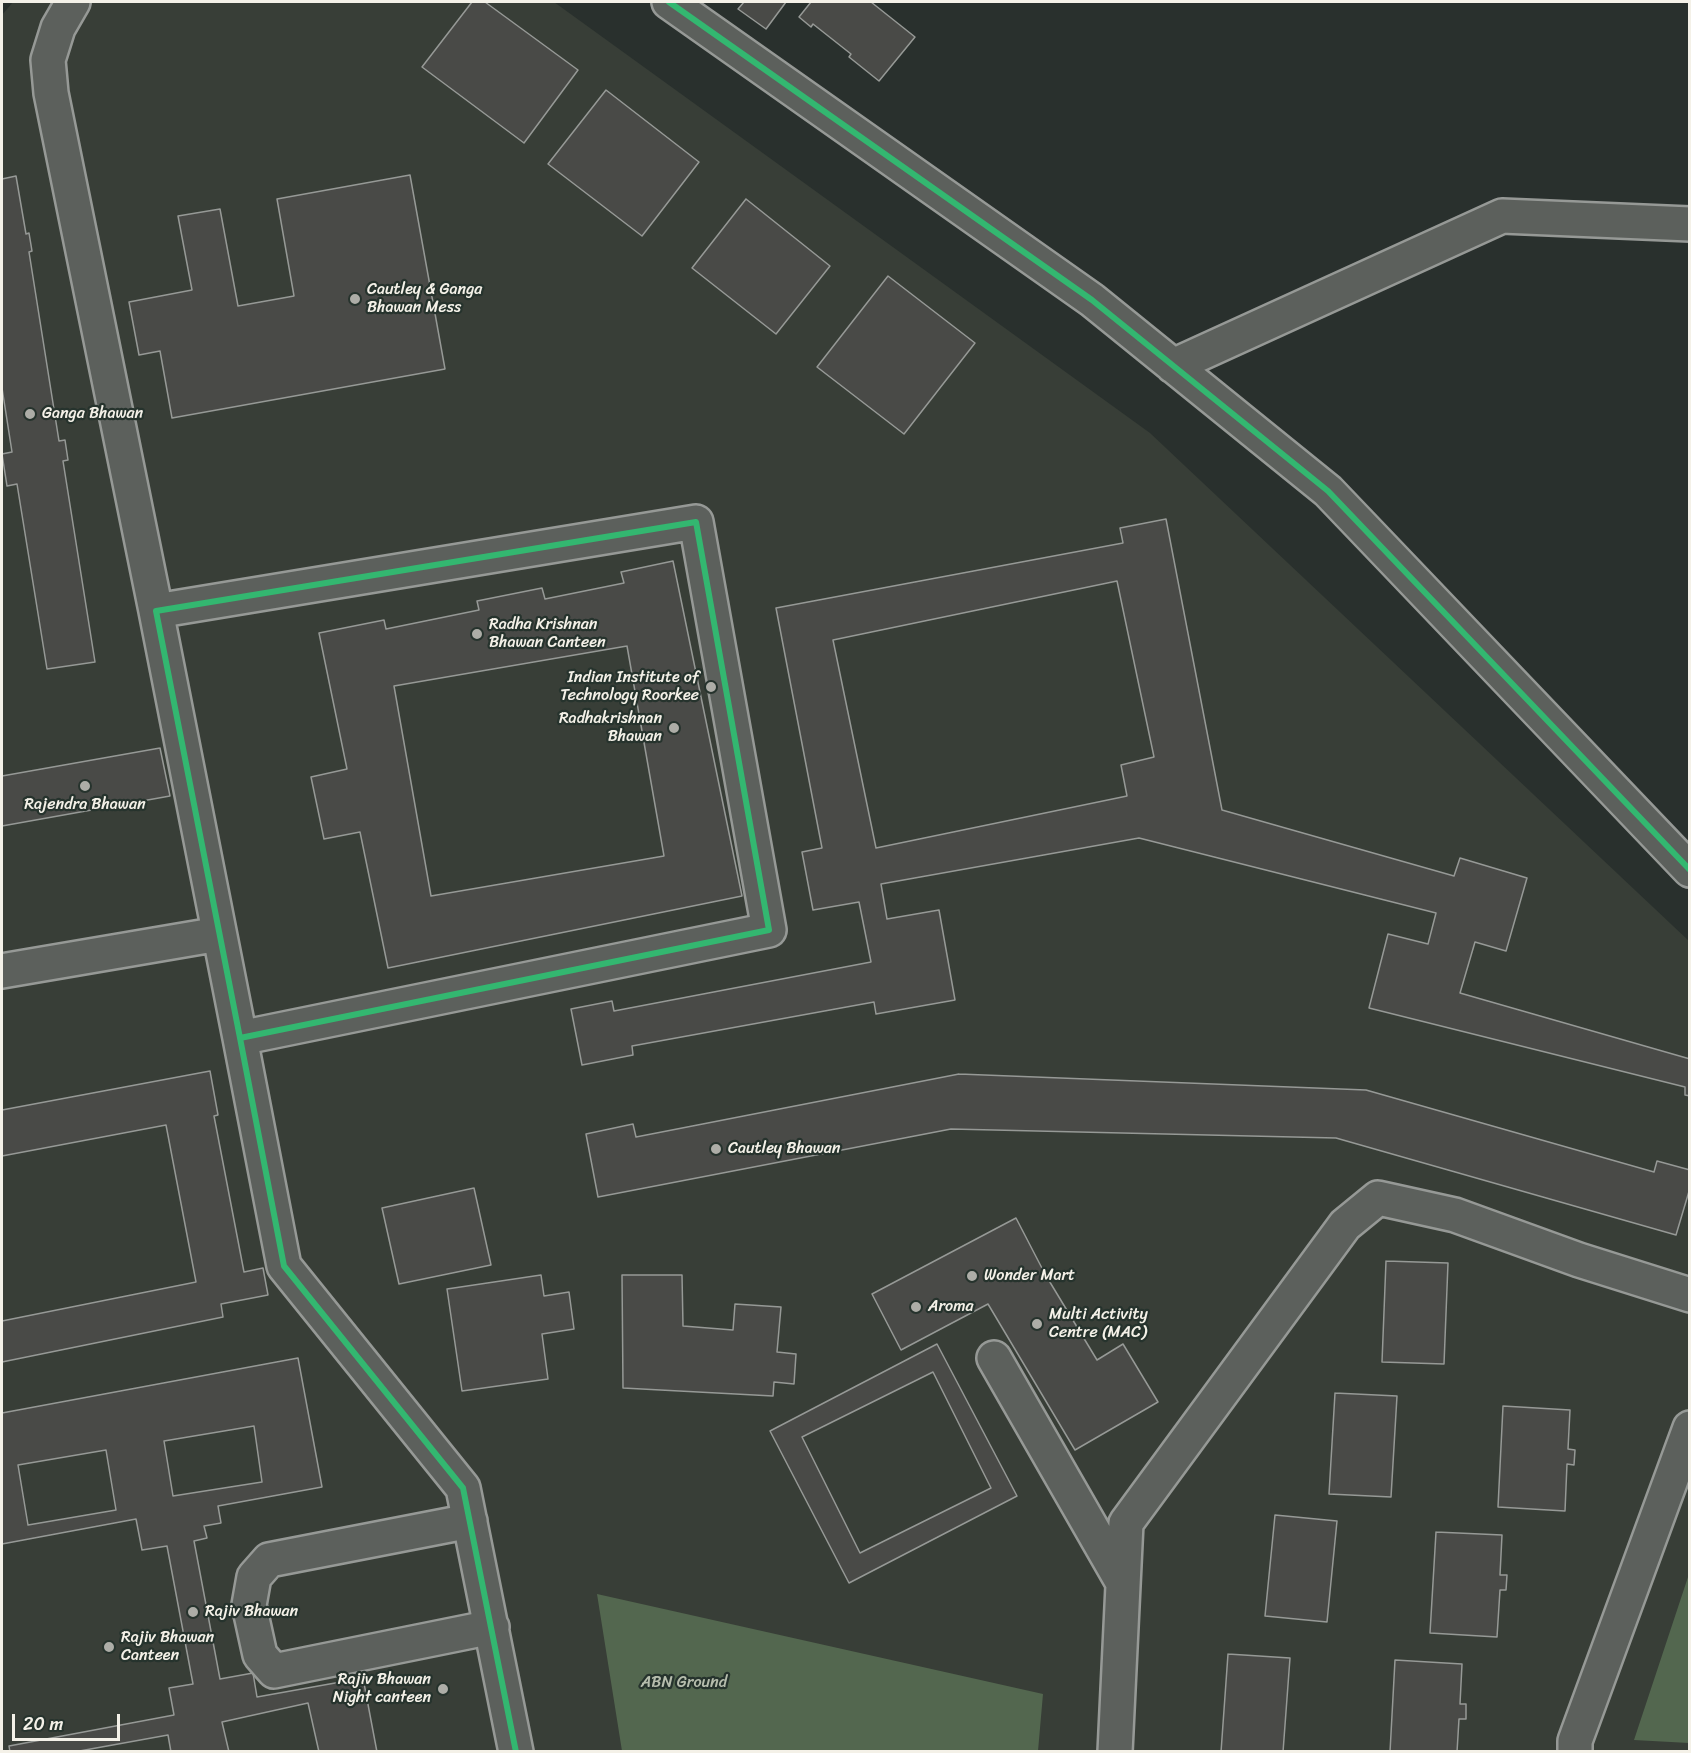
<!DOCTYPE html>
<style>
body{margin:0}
#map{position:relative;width:1691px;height:1753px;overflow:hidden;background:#29302d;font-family:Sriracha,sans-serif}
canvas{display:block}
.frame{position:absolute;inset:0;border:3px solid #f4f1e8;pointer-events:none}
.scale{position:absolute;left:12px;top:1714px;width:108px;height:27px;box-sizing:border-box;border:3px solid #f4f1e8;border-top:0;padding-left:8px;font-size:18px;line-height:21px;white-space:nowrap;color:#f4f1e8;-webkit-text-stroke:4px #26332d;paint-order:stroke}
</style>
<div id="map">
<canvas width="1691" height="1753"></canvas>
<div class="frame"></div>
<div class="scale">20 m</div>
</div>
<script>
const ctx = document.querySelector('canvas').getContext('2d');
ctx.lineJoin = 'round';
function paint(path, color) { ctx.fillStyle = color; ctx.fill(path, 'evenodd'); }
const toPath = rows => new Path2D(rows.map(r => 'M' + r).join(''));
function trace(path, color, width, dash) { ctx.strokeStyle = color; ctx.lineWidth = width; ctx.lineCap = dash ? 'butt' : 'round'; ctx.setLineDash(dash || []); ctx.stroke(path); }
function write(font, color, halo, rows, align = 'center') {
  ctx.font = font + ' Sriracha,sans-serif'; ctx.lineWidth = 4.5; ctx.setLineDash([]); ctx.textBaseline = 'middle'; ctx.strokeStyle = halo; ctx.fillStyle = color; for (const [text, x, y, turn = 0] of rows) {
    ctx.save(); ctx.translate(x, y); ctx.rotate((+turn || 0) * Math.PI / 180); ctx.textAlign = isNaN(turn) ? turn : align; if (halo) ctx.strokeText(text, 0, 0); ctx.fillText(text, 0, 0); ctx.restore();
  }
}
paint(toPath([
 [13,2,554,2,1150,433,1689,941,1689,1751,2,1752,2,15]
]), '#383e37');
paint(toPath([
 [1689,1574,1689,1743,1634,1740],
 [597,1594,1043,1694,1038,1751,622,1751]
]), '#53674f');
const building = toPath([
 [472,2,485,2,578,70,524,143,422,67,472,2],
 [744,2,786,2,766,29,738,9,744,2],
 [811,2,871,2,915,37,879,81,849,57,851,54,813,24,811,27,799,17,811,2],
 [606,90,699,162,642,236,548,164,606,90],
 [410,175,445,369,172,418,160,351,139,355,129,302,192,290,178,216,220,209,238,306,294,296,277,199,410,175],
 [16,176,26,234,29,233,32,251,29,252,59,441,65,440,68,460,63,461,95,662,47,669,17,484,7,486,2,454,12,452,2,388,2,179,16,176],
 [746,199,830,266,776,334,692,268,746,199],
 [888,276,975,343,904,434,817,367,888,276],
 [1166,519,1222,810,1454,876,1460,858,1527,878,1506,951,1475,942,1460,993,1690,1059,1690,1096,1685,1095,1685,1087,1369,1008,1388,934,1428,944,1436,913,1139,838,881,884,887,919,939,910,955,1000,876,1014,874,1002,632,1046,633,1055,582,1065,571,1009,612,1001,614,1011,871,962,859,902,813,910,802,852,822,848,776,608,1123,543,1120,528,1166,519],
 [1117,581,1154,757,1121,765,1127,796,876,848,833,640,1117,581],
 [673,561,742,896,388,968,360,832,324,839,311,777,347,769,319,633,384,620,386,629,479,610,477,601,542,588,545,599,624,583,621,572,673,561],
 [627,646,664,856,431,896,394,686,627,646],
 [160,748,170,796,2,826,2,776,160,748],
 [210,1071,218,1115,214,1116,244,1272,263,1268,268,1295,221,1304,223,1317,2,1362,2,1321,196,1282,166,1125,2,1156,2,1110,210,1071],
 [959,1074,1366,1090,1654,1172,1657,1161,1690,1170,1690,1188,1676,1235,1336,1138,951,1129,598,1197,586,1134,633,1124,636,1137,959,1074],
 [474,1188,491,1265,399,1284,382,1208,474,1188],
 [1016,1218,1045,1274,1097,1360,1123,1344,1158,1402,1075,1450,988,1304,901,1350,872,1294,1016,1218],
 [1386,1261,1448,1263,1444,1364,1382,1362,1386,1261],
 [541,1275,544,1296,569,1292,574,1329,542,1334,548,1379,462,1391,447,1289,541,1275],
 [622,1275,682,1275,683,1326,733,1330,735,1304,781,1307,777,1352,796,1354,794,1384,774,1382,773,1396,623,1388,622,1275],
 [937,1344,1017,1496,849,1583,770,1431,937,1344],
 [933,1372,991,1488,860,1553,802,1437,933,1372],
 [298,1358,322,1487,218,1506,221,1523,204,1526,207,1538,194,1541,220,1679,253,1673,257,1697,363,1678,377,1752,319,1752,308,1703,222,1722,229,1752,171,1752,168,1735,74,1752,10,1752,9,1746,174,1715,169,1688,193,1684,167,1546,142,1550,136,1519,2,1544,2,1413,298,1358],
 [254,1426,262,1482,173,1496,164,1441,254,1426],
 [106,1450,116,1510,28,1525,18,1465,106,1450],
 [1335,1393,1397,1396,1391,1497,1329,1494,1335,1393],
 [1503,1406,1570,1410,1568,1449,1575,1450,1574,1465,1567,1464,1565,1511,1498,1507,1503,1406],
 [1275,1515,1337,1521,1327,1622,1265,1616,1275,1515],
 [1436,1532,1502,1535,1500,1575,1507,1575,1506,1590,1500,1590,1497,1637,1430,1633,1436,1532],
 [1228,1654,1290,1658,1283,1752,1221,1752,1228,1654],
 [1395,1660,1462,1664,1460,1704,1466,1704,1466,1719,1459,1719,1457,1752,1390,1752,1395,1660]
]);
paint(building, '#494a47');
trace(building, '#969996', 1.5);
const minor = toPath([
 [73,2,58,28,48,60,51,93,156,611],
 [669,2,1092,300,1328,491,1690,870],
 [1173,366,1502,216,1690,224],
 [2,971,219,934],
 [240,1038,769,930,696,522,156,611,240,1038,284,1266,463,1488,516,1752],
 [994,1358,1123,1583],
 [470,1521,269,1560,254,1577,249,1605,260,1655,274,1671,492,1627],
 [1115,1752,1126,1523,1345,1225,1378,1198,1455,1215,1579,1260,1690,1295],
 [1575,1752,1575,1741,1690,1428]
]);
trace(minor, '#969996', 38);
trace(minor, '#5c605c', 33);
trace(toPath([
 [669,2,1092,300,1328,491,1690,870],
 [240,1038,769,930,696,522,156,611,240,1038,284,1266,463,1488,516,1752]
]), '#33b770', 6);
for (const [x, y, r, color] of [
 [355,299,6,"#adada7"],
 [30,414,6,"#adada7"],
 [477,634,6,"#adada7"],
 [711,687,6,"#adada7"],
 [674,728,6,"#adada7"],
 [85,786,6,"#adada7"],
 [716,1149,6,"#adada7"],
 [972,1276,6,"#adada7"],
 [916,1307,6,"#adada7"],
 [1037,1324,6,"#adada7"],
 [193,1612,6,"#adada7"],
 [109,1647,6,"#adada7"],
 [443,1689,6,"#adada7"]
]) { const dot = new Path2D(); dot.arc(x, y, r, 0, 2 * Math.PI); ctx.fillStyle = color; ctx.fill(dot); trace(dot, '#26332d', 2); }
write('16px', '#f4f1e8', '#26332d', [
 ["Cautley & Ganga",367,290],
 ["Bhawan Mess",367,308],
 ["Ganga Bhawan",42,414],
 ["Radha Krishnan",489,625],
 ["Bhawan Canteen",489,643],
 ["Indian Institute of",699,678,"right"],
 ["Technology Roorkee",699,696,"right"],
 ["Radhakrishnan",662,719,"right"],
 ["Bhawan",662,737,"right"],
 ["Rajendra Bhawan",85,805,"center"],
 ["Cautley Bhawan",728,1149],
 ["Wonder Mart",984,1276],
 ["Aroma",928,1307],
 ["Multi Activity",1049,1315],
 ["Centre (MAC)",1049,1333],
 ["Rajiv Bhawan",205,1612],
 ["Rajiv Bhawan",121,1638],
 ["Canteen",121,1656],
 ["Rajiv Bhawan",431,1680,"right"],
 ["Night canteen",431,1698,"right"]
], 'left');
write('16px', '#b6bdad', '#26332d', [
 ["ABN Ground",684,1683]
]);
</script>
